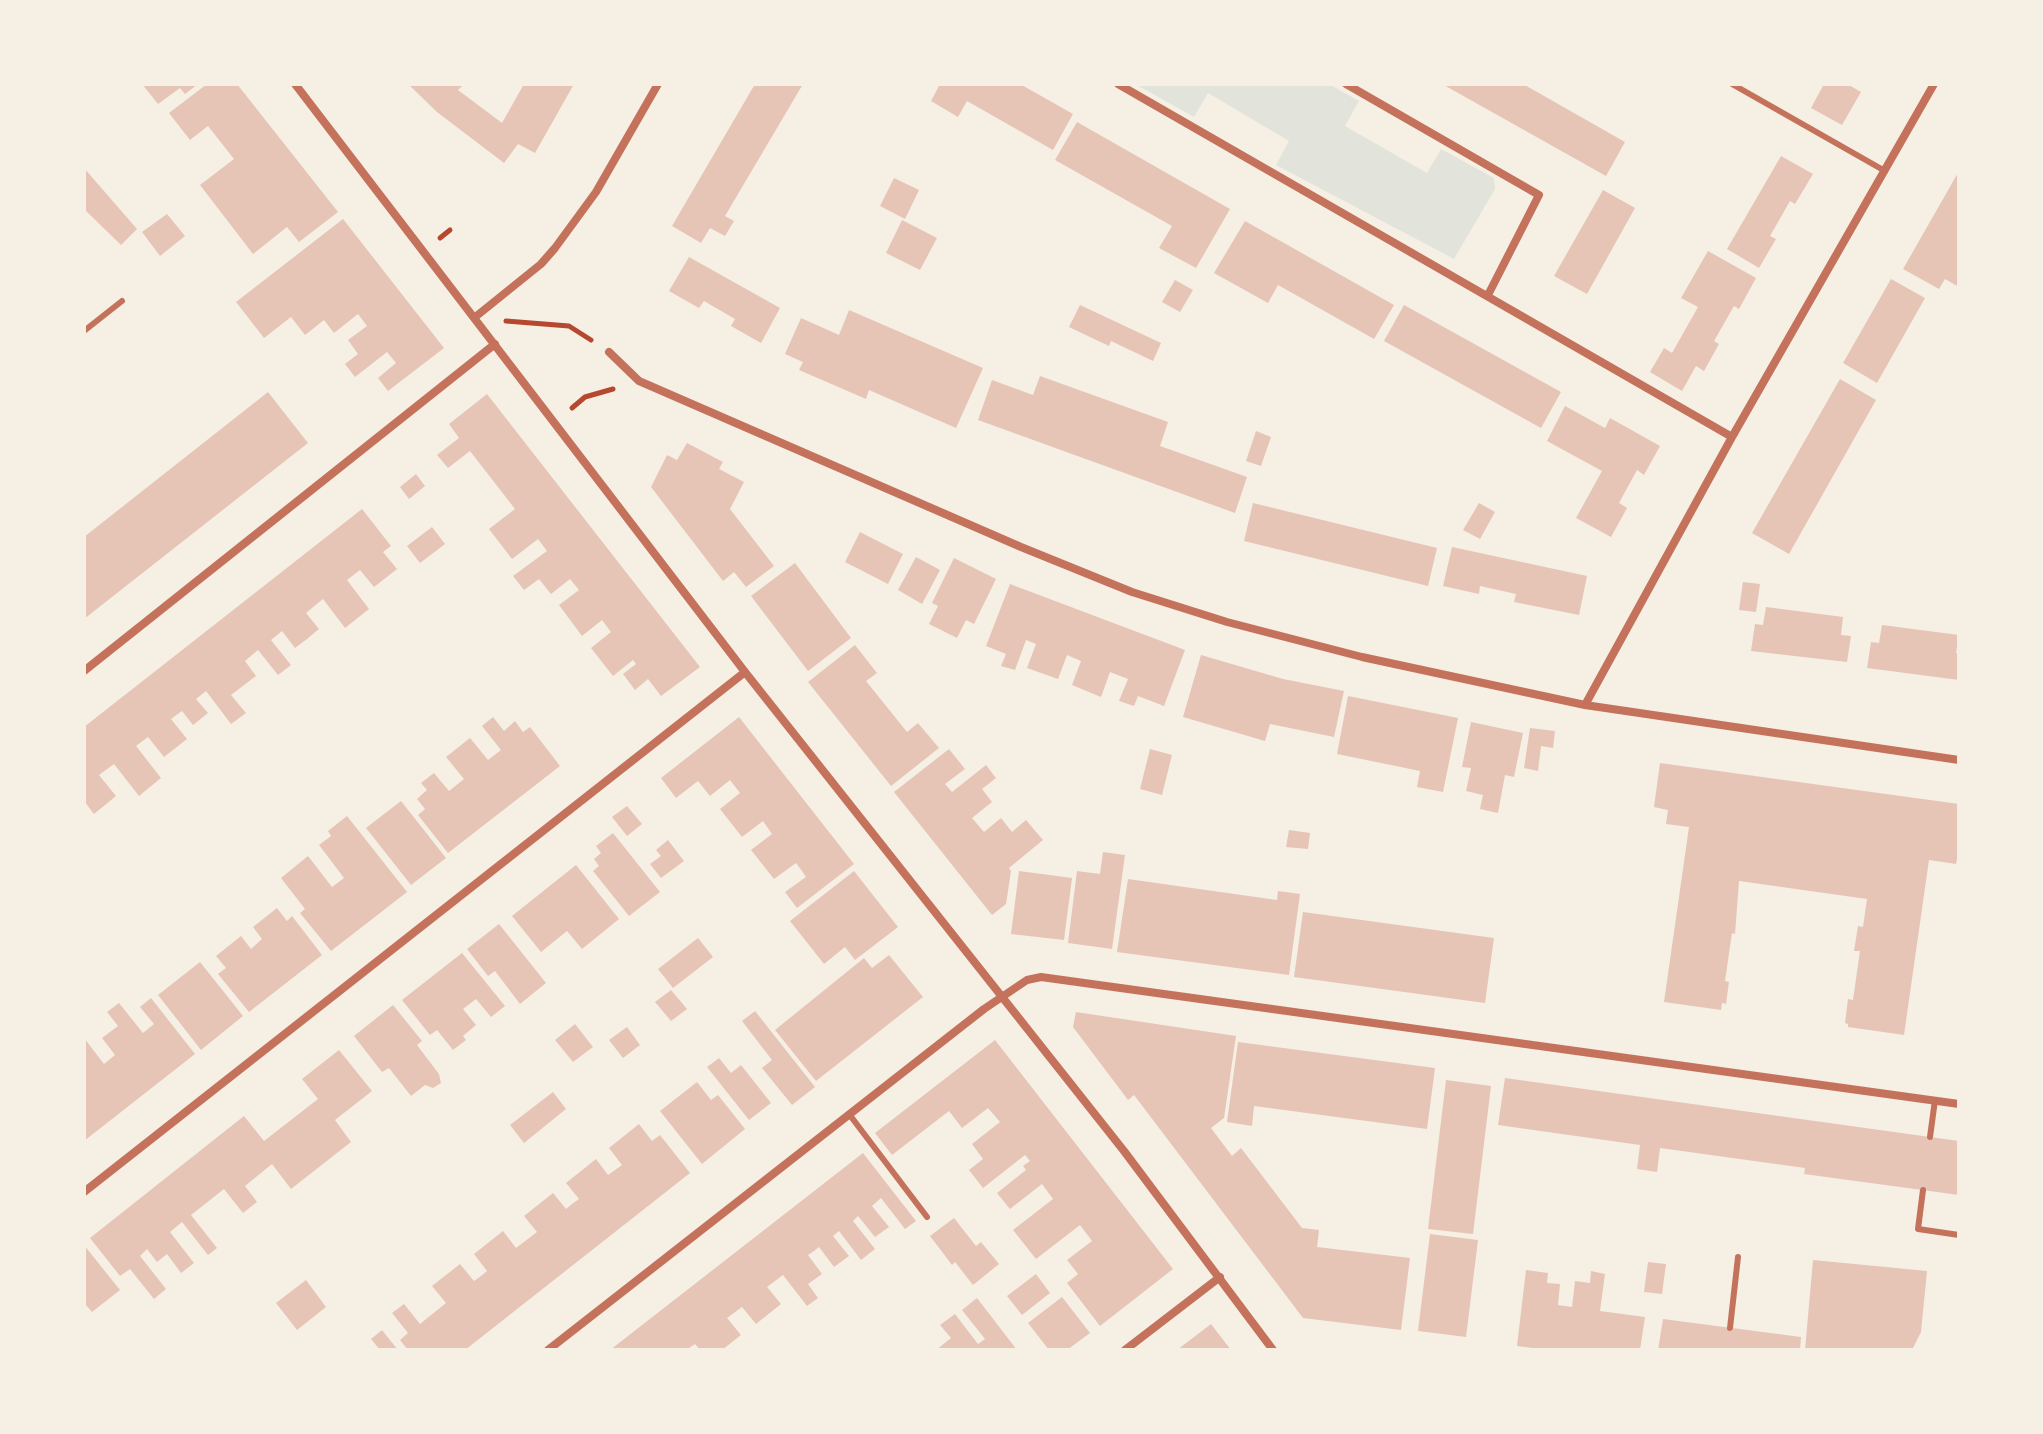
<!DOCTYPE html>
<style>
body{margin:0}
#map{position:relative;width:2043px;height:1434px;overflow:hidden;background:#f6efe4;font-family:"Times New Roman",serif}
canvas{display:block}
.frame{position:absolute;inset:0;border:86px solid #f6efe4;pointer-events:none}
</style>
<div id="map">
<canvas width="2043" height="1434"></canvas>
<div class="frame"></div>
</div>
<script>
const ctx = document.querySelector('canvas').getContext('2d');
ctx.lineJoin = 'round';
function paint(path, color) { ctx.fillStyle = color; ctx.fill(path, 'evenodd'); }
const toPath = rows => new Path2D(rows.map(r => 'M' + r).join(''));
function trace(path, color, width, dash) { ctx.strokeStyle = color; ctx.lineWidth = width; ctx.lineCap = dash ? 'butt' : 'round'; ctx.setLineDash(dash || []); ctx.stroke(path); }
paint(toPath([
 [1135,84,1329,84,1359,101,1345,126,1427,173,1441,149,1494,178,1495,189,1454,259,1276,165,1289,141,1208,93,1194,117]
]), '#e2e4dc');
paint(toPath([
 [142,84,198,84,185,94,180,88,158,104],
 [207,84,237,84,338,212,299,242,287,227,253,254,200,185,234,159,208,126,190,140,169,113],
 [408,84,464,84,458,90,502,123,524,84,574,84,535,153,518,144,504,163,437,112],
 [755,84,803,84,725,216,734,221,725,236,710,228,701,243,672,226],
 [940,84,1020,84,1073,114,1053,150,967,101,958,117,931,101],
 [1442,84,1523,84,1625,142,1606,176],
 [1824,84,1847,84,1861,92,1842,125,1811,108],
 [1077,122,1230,209,1196,268,1159,248,1172,226,1055,160],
 [1781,156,1813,174,1795,204,1790,201,1770,236,1776,239,1759,268,1727,249],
 [84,168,137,229,121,245,84,209],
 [1959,171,1959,287,1945,279,1939,289,1903,269],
 [894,178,919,190,905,219,880,206],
 [1603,190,1635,208,1587,294,1554,276],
 [167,214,185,236,160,256,142,232],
 [343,219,444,348,388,391,378,378,396,363,387,352,355,377,345,364,358,354,348,340,367,326,358,314,334,333,324,320,305,335,291,317,264,338,236,302],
 [902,220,937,238,920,270,886,253],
 [1245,221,1394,305,1374,339,1278,285,1268,303,1214,273],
 [1708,251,1756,278,1739,309,1734,306,1714,341,1719,344,1704,371,1696,366,1682,391,1650,372,1664,348,1672,353,1698,307,1681,298],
 [689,257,780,308,761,343,731,326,735,319,704,301,699,308,669,291],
 [1891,279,1925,298,1877,383,1843,363],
 [1175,280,1193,290,1180,312,1162,302],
 [1080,305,1161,343,1153,361,1111,341,1109,346,1069,327],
 [1404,305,1561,392,1541,428,1384,341],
 [849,310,983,368,956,428,869,390,866,399,799,370,803,362,785,354,801,318,839,335],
 [1040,376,1168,422,1160,446,1247,477,1235,513,978,420,992,380,1033,395],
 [1840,379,1876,400,1789,554,1752,533],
 [268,392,308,443,84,619,84,537],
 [487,394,700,667,661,696,648,679,635,690,623,674,636,664,633,660,613,676,591,648,611,632,602,620,582,636,559,605,579,590,570,579,551,594,539,579,524,590,513,576,547,551,538,539,512,559,489,529,515,509,470,451,448,468,437,455,459,438,449,424],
 [1565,406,1605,428,1610,418,1660,446,1644,475,1637,470,1619,503,1627,508,1611,537,1576,518,1602,471,1547,441],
 [1256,431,1271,437,1261,466,1246,461],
 [687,443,723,462,719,469,744,482,730,509,774,566,746,587,734,572,723,581,651,487,667,455,677,460],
 [416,474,425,486,409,499,400,487],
 [1253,503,1437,548,1428,586,1244,541],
 [1479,503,1495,512,1480,539,1463,530],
 [362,509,391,546,383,552,397,569,374,587,360,570,347,580,369,609,345,628,323,599,318,603,306,613,319,629,307,639,295,648,282,631,271,640,291,665,278,675,258,650,245,661,256,676,231,695,246,713,231,724,206,691,196,699,208,713,193,725,182,711,171,719,187,739,164,757,148,737,136,746,161,778,139,796,114,764,99,775,116,796,94,814,84,801,84,727],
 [432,527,445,544,420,563,407,546],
 [860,532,903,554,888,584,845,562],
 [1452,547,1587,576,1579,615,1514,602,1516,594,1480,586,1479,594,1443,586],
 [916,557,940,570,922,604,898,590],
 [954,558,996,579,974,624,966,620,957,638,929,624,938,606,932,603],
 [795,563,851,638,808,671,751,596],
 [1743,582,1760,584,1756,612,1739,610],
 [1010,584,1185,650,1164,706,1138,696,1134,706,1119,701,1128,679,1110,672,1101,697,1072,685,1081,661,1067,655,1058,679,1027,668,1036,644,1026,640,1015,670,1001,666,1006,654,986,646],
 [1766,607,1843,617,1841,635,1851,636,1847,662,1751,651,1755,624,1763,625],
 [1882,625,1959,635,1956,653,1959,653,1959,680,1867,668,1871,642,1879,643],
 [855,645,877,673,866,681,907,732,918,723,939,748,891,786,808,682],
 [1201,655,1283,679,1344,691,1334,737,1270,724,1265,741,1183,717],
 [1348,696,1458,718,1443,792,1417,787,1420,771,1337,754],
 [493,717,504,731,515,721,523,732,530,727,560,766,448,853,418,815,425,809,417,799,427,790,421,783,434,773,449,791,464,779,446,757,470,738,488,760,501,750,482,726],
 [739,717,854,864,797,908,785,892,806,877,802,871,796,863,774,879,751,850,772,834,763,821,742,837,720,809,740,793,730,780,710,796,698,781,676,798,661,778],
 [1471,722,1523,733,1514,777,1505,775,1498,813,1480,809,1483,795,1466,791,1471,768,1462,767],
 [1530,728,1555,731,1553,748,1541,746,1538,771,1524,768],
 [949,749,965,769,945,784,952,792,986,765,996,778,982,789,992,802,972,818,984,832,1001,818,1012,832,1026,820,1043,840,1009,868,1011,871,1006,904,992,915,894,792],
 [1150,749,1172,755,1162,795,1140,789],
 [1660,763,1959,804,1959,850,1956,864,1929,860,1904,1035,1848,1027,1848,1024,1845,1023,1848,999,1853,1000,1860,951,1854,951,1858,926,1863,927,1867,899,1739,881,1735,934,1732,933,1725,981,1729,982,1726,1004,1722,1003,1721,1010,1664,1002,1689,827,1666,824,1668,810,1654,807],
 [401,801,446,858,411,885,366,828],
 [627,806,642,824,627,836,612,817],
 [347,816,407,892,331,951,300,913,305,909,281,878,308,856,332,887,344,878,319,845,331,836,328,831],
 [1289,830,1310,833,1308,849,1286,847],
 [613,833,660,892,629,916,593,871,599,866,594,859,601,853,596,846],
 [668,840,684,861,661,878,650,864,661,856,656,850],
 [1103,852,1125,855,1112,949,1068,943,1077,871,1100,874],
 [576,865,619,919,582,949,567,931,541,952,512,916],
 [854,871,898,927,855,960,845,947,824,964,790,921],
 [1019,871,1072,878,1064,940,1011,934],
 [1128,879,1277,900,1278,891,1300,894,1289,975,1117,952],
 [277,908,287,921,292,916,322,955,249,1012,218,974,226,968,216,956,241,936,251,949,262,939,253,927],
 [1303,912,1494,938,1485,1003,1294,977],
 [499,924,546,983,520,1004,495,971,488,976,467,949],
 [698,938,713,957,673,988,658,969],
 [462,953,505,1006,491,1017,476,999,463,1009,476,1025,463,1036,466,1040,453,1050,437,1030,430,1035,402,1000],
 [889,955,923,997,816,1081,775,1030,864,958,872,968],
 [200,962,243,1016,201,1050,158,995],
 [671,990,687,1009,671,1021,655,1002],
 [151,998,195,1054,84,1141,84,1038,104,1064,115,1055,102,1038,118,1026,107,1012,119,1003,143,1033,154,1024,140,1007],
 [393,1005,422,1041,417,1045,439,1074,441,1083,433,1088,425,1085,411,1096,389,1068,382,1072,354,1036],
 [755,1011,815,1087,792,1105,762,1068,772,1060,742,1021],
 [1076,1012,1236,1036,1224,1118,1211,1128,1232,1156,1241,1148,1302,1228,1319,1230,1317,1247,1410,1258,1401,1330,1303,1318,1134,1095,1128,1100,1073,1027],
 [575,1024,593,1047,573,1062,555,1040],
 [627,1027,640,1045,623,1058,609,1040],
 [995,1040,1173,1269,1100,1326,1067,1283,1078,1274,1067,1260,1092,1241,1080,1225,1036,1259,1013,1230,1053,1199,1042,1184,1010,1209,997,1193,1026,1170,1023,1166,1030,1161,1025,1155,983,1188,969,1170,983,1159,972,1144,1000,1122,988,1108,962,1128,949,1111,892,1155,875,1133],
 [1238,1042,1435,1068,1427,1129,1254,1106,1252,1126,1227,1122],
 [339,1050,372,1091,335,1120,351,1142,291,1189,272,1164,245,1186,257,1202,243,1213,224,1189,191,1215,217,1248,208,1255,182,1222,170,1232,194,1263,181,1273,167,1254,157,1262,147,1249,140,1256,166,1289,154,1299,130,1269,120,1276,90,1238,244,1116,264,1141,318,1099,302,1079],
 [719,1058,731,1073,741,1065,771,1103,749,1120,707,1067],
 [1505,1078,1959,1141,1959,1195,1804,1174,1805,1168,1660,1148,1657,1172,1637,1169,1640,1145,1498,1125],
 [1446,1080,1491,1086,1473,1234,1428,1229],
 [697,1082,711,1100,718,1095,745,1129,702,1164,660,1111],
 [553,1092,566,1109,524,1143,510,1125],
 [639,1124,652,1141,660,1135,690,1173,465,1350,408,1350,400,1340,408,1333,392,1313,404,1304,420,1324,446,1303,432,1286,460,1264,474,1281,481,1276,487,1271,474,1254,503,1231,516,1248,537,1232,524,1216,553,1193,566,1209,572,1204,579,1199,566,1183,596,1159,608,1175,622,1165,609,1148],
 [863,1153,916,1221,905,1229,881,1198,872,1206,889,1227,875,1237,858,1216,853,1221,875,1249,861,1260,839,1231,833,1236,849,1256,834,1267,819,1247,814,1251,808,1255,822,1274,808,1284,818,1298,807,1306,783,1275,767,1287,781,1304,756,1324,742,1307,727,1318,741,1335,722,1350,700,1350,695,1344,686,1350,610,1350],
 [954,1218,976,1246,981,1242,999,1264,973,1285,955,1262,952,1265,930,1236],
 [1430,1234,1478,1240,1466,1337,1418,1331],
 [84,1245,120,1290,92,1312,84,1303],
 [1813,1260,1927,1271,1921,1332,1912,1350,1805,1350],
 [1648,1262,1666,1264,1662,1294,1644,1292],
 [1526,1270,1548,1273,1547,1283,1560,1284,1558,1305,1572,1307,1575,1281,1590,1283,1591,1271,1605,1274,1600,1311,1645,1317,1640,1350,1548,1350,1517,1346],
 [1036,1274,1050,1293,1022,1315,1007,1296],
 [306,1280,326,1307,297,1330,276,1303],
 [1062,1297,1090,1333,1067,1350,1049,1350,1028,1323],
 [977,1298,1017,1350,936,1350,951,1338,940,1325,955,1314,978,1344,985,1339,962,1310],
 [1663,1319,1801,1337,1800,1350,1658,1350],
 [1211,1324,1231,1350,1177,1350],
 [382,1330,398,1350,380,1350,371,1339]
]), '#e6c5b7');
trace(toPath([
 [440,238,450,230],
 [506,321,569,326,591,340],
 [572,408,585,397,613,389]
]), '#b5482f', 5);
trace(toPath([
 [1732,84,1885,171],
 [84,331,122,301],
 [849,1114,927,1217],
 [1930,1137,1935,1100],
 [1923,1190,1918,1229,1959,1235],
 [1730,1328,1738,1257]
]), '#c5725c', 6);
trace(toPath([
 [295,84,745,672,1124,1151,1273,1350],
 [1118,84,1732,437],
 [1346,84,1539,195,1488,295],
 [474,318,541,264,555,248,596,192,658,84],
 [609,352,639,381,1021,547,1132,592,1227,622,1362,657,1585,705,1959,760],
 [84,671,495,344],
 [1585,705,1732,437,1934,84],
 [84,1192,745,672],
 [548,1350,984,1009,1027,980,1041,977,1959,1104],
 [1125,1350,1220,1277]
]), '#c5725c', 8);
</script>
